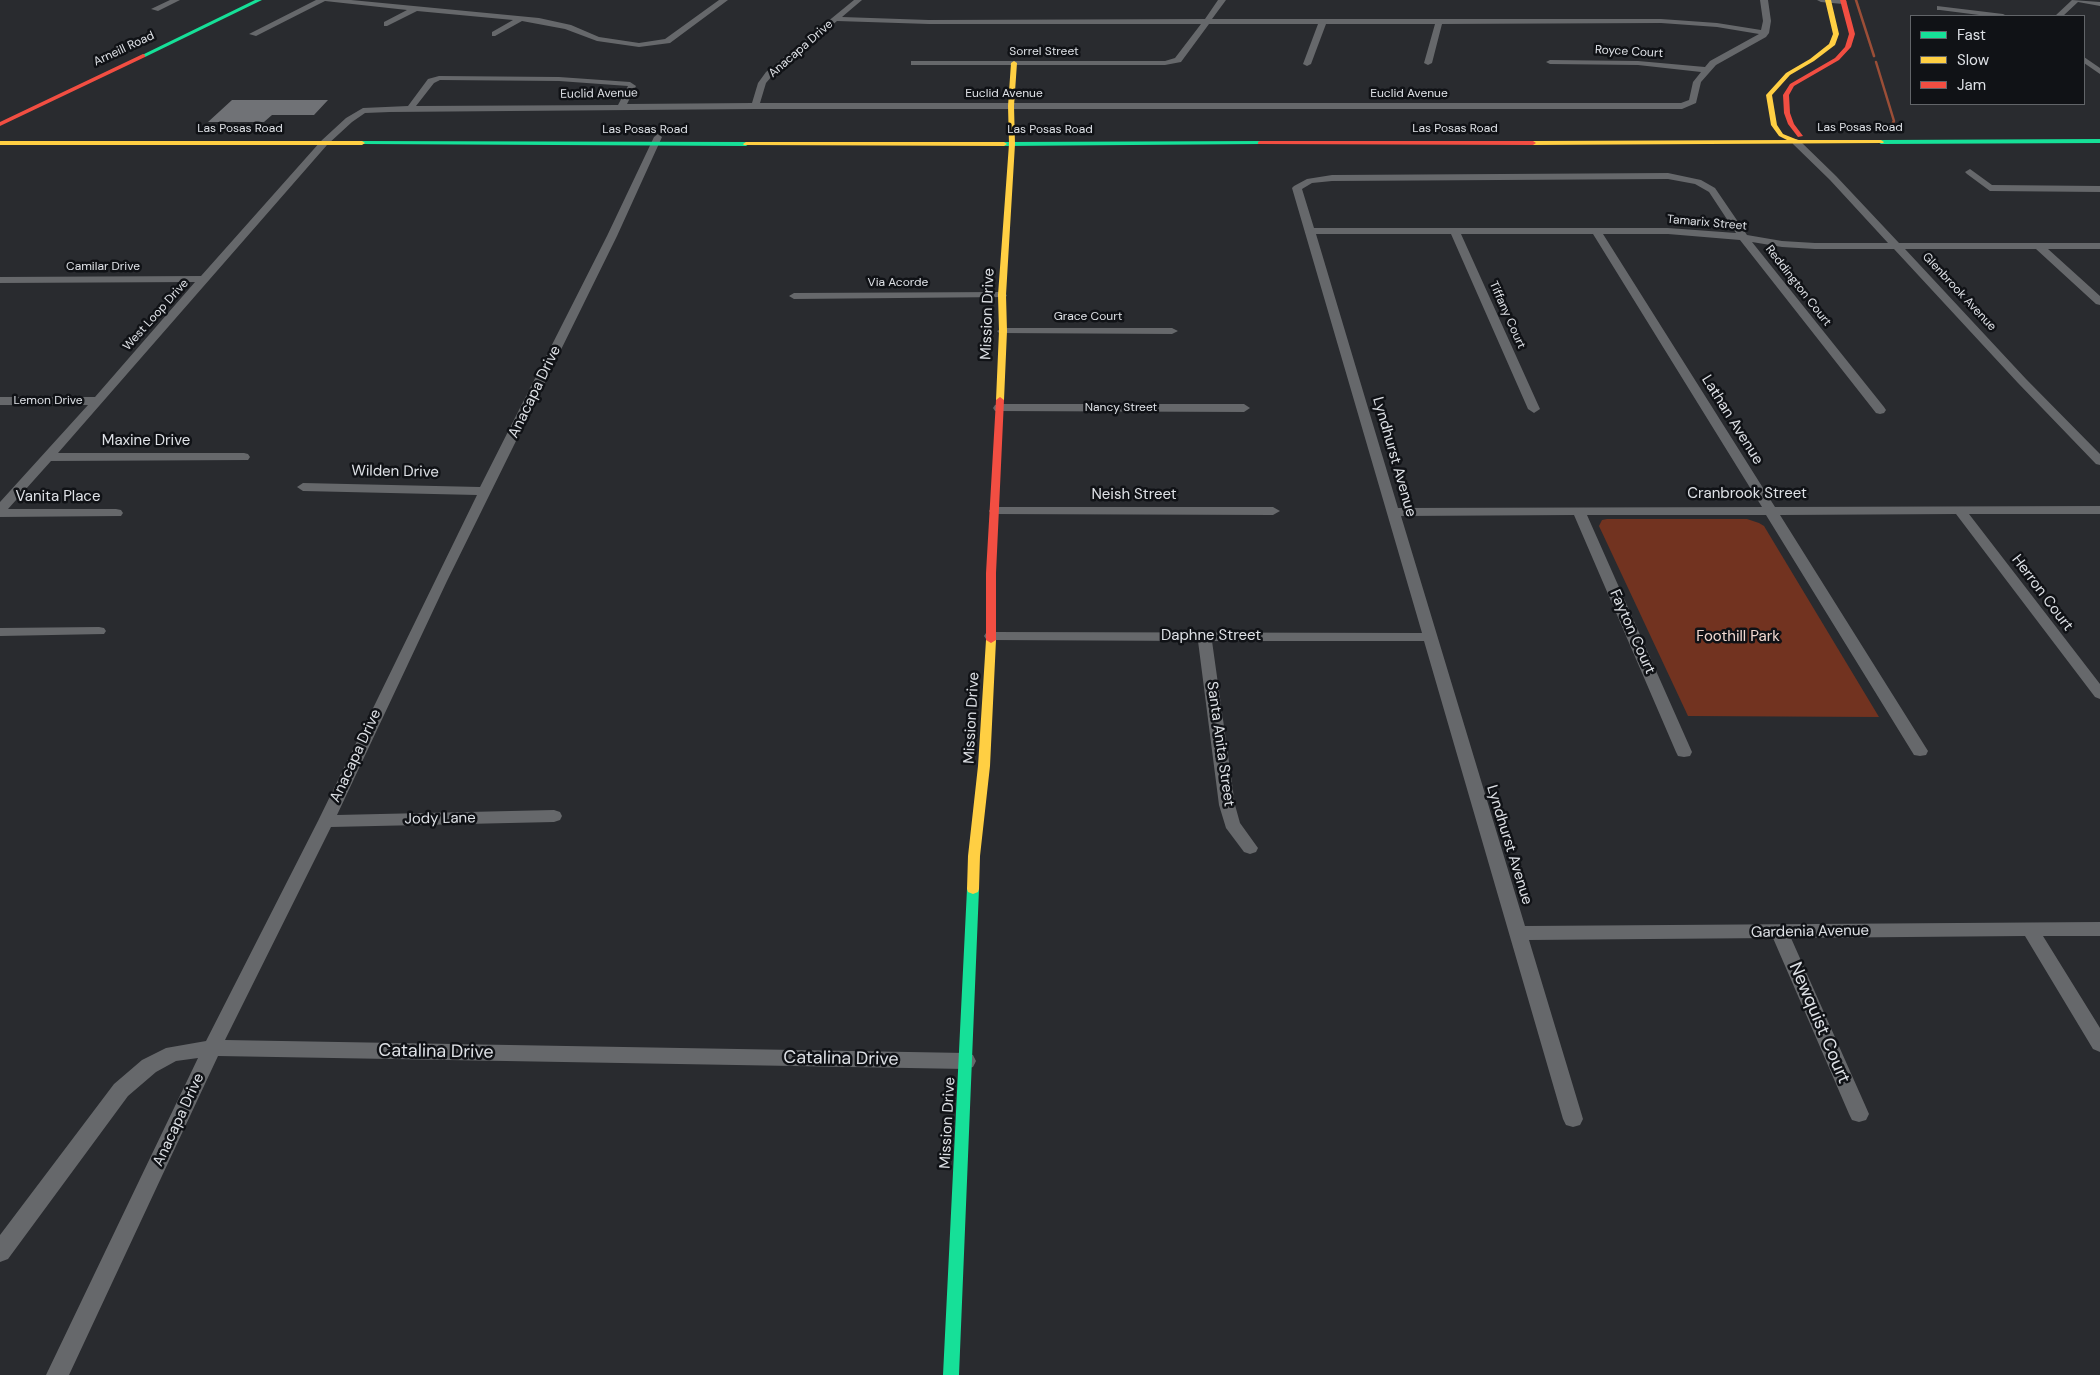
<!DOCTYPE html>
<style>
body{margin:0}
#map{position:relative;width:2100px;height:1375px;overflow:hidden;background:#292b2f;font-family:"DM Sans",sans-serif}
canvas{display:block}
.legend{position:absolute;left:1910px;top:15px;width:175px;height:90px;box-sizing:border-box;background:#101216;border:1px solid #626569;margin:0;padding:6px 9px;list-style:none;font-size:15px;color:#dee1e6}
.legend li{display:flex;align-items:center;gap:10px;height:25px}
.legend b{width:25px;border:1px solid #626569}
</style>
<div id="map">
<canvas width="2100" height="1375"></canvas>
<ul class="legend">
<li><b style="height:6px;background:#16e098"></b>Fast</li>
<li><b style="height:6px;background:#ffcf43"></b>Slow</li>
<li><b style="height:6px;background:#f24e42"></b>Jam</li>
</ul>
</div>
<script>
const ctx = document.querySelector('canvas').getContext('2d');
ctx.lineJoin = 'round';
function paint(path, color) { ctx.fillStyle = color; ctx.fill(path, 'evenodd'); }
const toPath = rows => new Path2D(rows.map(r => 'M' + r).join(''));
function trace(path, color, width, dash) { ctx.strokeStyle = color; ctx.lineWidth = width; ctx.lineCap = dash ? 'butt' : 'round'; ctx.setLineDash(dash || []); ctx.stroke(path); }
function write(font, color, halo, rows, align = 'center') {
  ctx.font = font + ' "DM Sans",sans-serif'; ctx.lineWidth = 5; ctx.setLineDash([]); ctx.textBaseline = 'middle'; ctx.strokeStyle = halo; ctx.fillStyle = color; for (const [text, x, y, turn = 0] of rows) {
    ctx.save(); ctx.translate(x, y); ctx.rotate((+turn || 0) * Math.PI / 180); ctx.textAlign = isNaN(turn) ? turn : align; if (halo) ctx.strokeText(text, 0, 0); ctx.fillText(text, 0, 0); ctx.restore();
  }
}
paint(toPath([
 [1607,519,1747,519,1759,523,1764,526,1879,717,1688,716,1599,526,1602,520]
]), '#723320');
trace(toPath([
 [1856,0,1874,56],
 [1876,62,1894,121,1891,126,1883,131]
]), '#9b4e37', 2.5);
paint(toPath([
 [232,100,328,100,314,115,272,115,264,122,208,122]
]), '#707276');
paint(toPath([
 [170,0,180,0,158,11,151,9,170,0],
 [316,0,351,0,539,18,571,25,599,37,639,43,665,39,719,0,728,0,670,43,639,47,597,41,565,29,522,21,495,36,492,36,492,32,513,20,417,11,387,26,384,26,384,22,407,10,325,1,256,36,249,34,316,0],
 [854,0,862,0,842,17,929,20,1205,19,1218,0,1226,0,1212,19,1661,19,1717,23,1761,30,1763,21,1760,0,1768,0,1771,21,1769,33,1766,37,1716,65,1701,82,1696,103,1682,109,755,109,390,112,365,113,352,122,327,145,58,453,244,453,248,454,250,457,248,460,51,461,8,509,116,509,121,510,123,513,121,516,0,517,0,502,88,405,0,405,0,397,95,397,195,282,0,283,0,277,201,276,321,141,346,118,363,108,408,106,428,79,439,76,559,77,630,82,636,86,627,104,752,103,758,83,766,72,854,0],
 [837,21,929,24,1201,24,1175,58,1165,61,911,61,911,65,1165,65,1181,62,1209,24,1318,24,1303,64,1307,66,1311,64,1326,24,1435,24,1424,63,1428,65,1432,63,1442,24,1661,23,1717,27,1759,34,1710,61,1705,67,1638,61,1550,60,1546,62,1550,64,1638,65,1701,72,1693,82,1689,100,1681,103,760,103,766,83,772,76,837,21],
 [440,80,559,81,628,86,618,105,416,106,434,83,440,80],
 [1817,0,1844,0,1847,2,1843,4,1821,2,1817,0],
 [2072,0,2100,2,2100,6,2078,2,2063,16,2055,16,2072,0],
 [1937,6,2003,14,2007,16,1987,16,1940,10,1937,10,1937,6],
 [2084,57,2100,68,2100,74,2084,63,2084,57],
 [658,134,662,137,617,236,447,581,337,815,554,810,560,812,562,816,560,820,554,822,331,827,225,1040,966,1053,973,1055,976,1061,973,1067,966,1069,218,1056,69,1375,46,1375,198,1058,176,1061,156,1072,128,1096,8,1259,0,1262,0,1235,114,1084,142,1060,166,1048,206,1041,318,821,477,495,303,491,297,487,303,483,480,487,607,236,654,137,658,134],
 [1796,139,1799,140,1836,176,1899,243,2100,243,2100,249,2048,249,2100,296,2100,305,2096,304,2036,249,1905,249,2026,379,2100,454,2100,465,2096,464,2018,383,1894,249,1815,249,1782,247,1752,242,1884,407,1886,410,1884,413,1880,414,1876,413,1740,240,1668,234,1603,234,1775,507,2100,506,2100,514,1969,514,2100,684,2100,699,2095,697,1956,514,1780,515,1928,751,1926,755,1920,756,1914,755,1766,515,1587,515,1692,752,1690,756,1684,757,1678,756,1676,752,1574,515,1401,516,1525,926,2100,922,2100,936,2043,936,2100,1028,2100,1052,2093,1049,2025,936,1791,938,1869,1114,1866,1120,1859,1122,1852,1120,1849,1114,1773,938,1529,940,1583,1119,1580,1125,1573,1127,1566,1125,1563,1119,1424,641,1212,641,1235,805,1240,823,1258,848,1256,852,1250,854,1244,852,1226,828,1219,805,1198,641,991,640,986,639,984,636,986,633,991,632,1422,633,1292,188,1294,186,1307,179,1332,175,1668,173,1701,180,1715,188,1747,235,1782,241,1815,243,1888,243,1830,180,1793,144,1792,142,1796,139],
 [1668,179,1695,184,1709,192,1736,233,1668,228,1314,228,1302,189,1312,183,1332,181,1668,179],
 [1316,234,1451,234,1528,409,1534,413,1540,409,1461,234,1593,234,1762,507,1398,508,1316,234],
 [1970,169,1992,185,2100,186,2100,192,1990,191,1967,174,1965,172,1970,169],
 [1002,292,1007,295,1006,297,794,299,789,296,794,293,1002,292],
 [1003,328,1172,328,1178,331,1172,334,999,333,997,331,1003,328],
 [999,404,1244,404,1250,408,1244,412,995,411,993,408,995,405,999,404],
 [996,507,1273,507,1280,511,1273,515,991,514,989,511,991,508,996,507],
 [99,627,104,628,106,631,104,634,0,636,0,628,99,627]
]), '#66686b');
paint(toPath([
 [255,0,262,0,145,57,140,56,255,0],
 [2100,139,2100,143,1881,144,1878,142,1881,140,2100,139],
 [362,141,746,142,749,144,746,146,360,144,359,143,362,141],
 [1260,141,1262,142,1262,144,1004,146,1001,144,1004,142,1260,141],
 [973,884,978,886,979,889,959,1375,943,1375,967,889,968,886,973,884]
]), '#16e098');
paint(toPath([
 [1825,0,1831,0,1839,34,1835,45,1814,61,1790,75,1772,95,1777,125,1783,134,1798,140,1881,140,1884,142,1883,143,1533,145,1530,143,1533,141,1787,140,1779,136,1771,125,1766,95,1786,73,1810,59,1829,44,1833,34,1825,0],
 [1014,61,1017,63,1014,106,1015,144,1006,295,1007,331,1004,400,1000,403,996,400,999,331,998,295,1009,144,1008,106,1011,63,1014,61],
 [0,141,362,141,365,143,362,145,0,145,0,141],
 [746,142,1004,142,1007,144,1004,146,744,145,743,144,746,142],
 [991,637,996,640,990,766,980,856,979,889,978,892,973,894,968,892,967,889,968,856,978,766,986,640,991,637]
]), '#ffcf43');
paint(toPath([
 [1840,0,1846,0,1855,34,1851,47,1839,60,1794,86,1789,95,1790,113,1794,124,1803,136,1798,137,1788,124,1784,113,1783,95,1790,84,1835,58,1845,47,1849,34,1840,0],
 [143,54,145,55,145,57,0,126,0,122,143,54],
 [1260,141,1533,141,1536,143,1533,145,1258,144,1258,142,1260,141],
 [1000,397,1004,400,996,573,996,640,991,643,986,640,986,573,996,400,1000,397]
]), '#f24e42');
write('12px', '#dee1e6', '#101216', [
 ["Arneill Road",124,49,-25],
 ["Anacapa Drive",801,49,-41],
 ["Sorrel Street",1044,52],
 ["Royce Court",1629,52,3],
 ["Euclid Avenue",599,94,-1],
 ["Euclid Avenue",1004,94],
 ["Euclid Avenue",1409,94],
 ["Las Posas Road",1860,128],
 ["Las Posas Road",240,129],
 ["Las Posas Road",1455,129],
 ["Las Posas Road",645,130],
 ["Las Posas Road",1050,130],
 ["Tamarix Street",1707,223,5],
 ["Camilar Drive",103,267],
 ["Via Acorde",898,283],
 ["Reddington Court",1798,286,52],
 ["Glenbrook Avenue",1959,292,47],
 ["West Loop Drive",156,315,-48],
 ["Tiffany Court",1507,315,66],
 ["Grace Court",1088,317],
 ["Lemon Drive",48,401],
 ["Nancy Street",1121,408]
]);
write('15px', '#dee1e6', '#101216', [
 ["Mission Drive",988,314,-88],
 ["Anacapa Drive",535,392,-64],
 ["Lathan Avenue",1732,420,58],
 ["Maxine Drive",146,441],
 ["Lyndhurst Avenue",1394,457,74],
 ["Wilden Drive",395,472,1],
 ["Cranbrook Street",1747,494],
 ["Neish Street",1134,495],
 ["Vanita Place",58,497],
 ["Herron Court",2042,593,53],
 ["Fayton Court",1632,632,66],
 ["Daphne Street",1211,636],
 ["Mission Drive",972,718,-87],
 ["Santa Anita Street",1220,744,82],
 ["Anacapa Drive",356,756,-65],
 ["Jody Lane",440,819,-1],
 ["Lyndhurst Avenue",1509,845,73],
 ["Gardenia Avenue",1810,932,-1],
 ["Anacapa Drive",179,1120,-65],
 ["Mission Drive",948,1123,-87]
]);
write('15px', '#f3dad2', '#101216', [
 ["Foothill Park",1738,637]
]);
write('18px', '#dee1e6', '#101216', [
 ["Newquist Court",1819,1023,67],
 ["Catalina Drive",436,1052,1],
 ["Catalina Drive",841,1059,1]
]);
</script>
